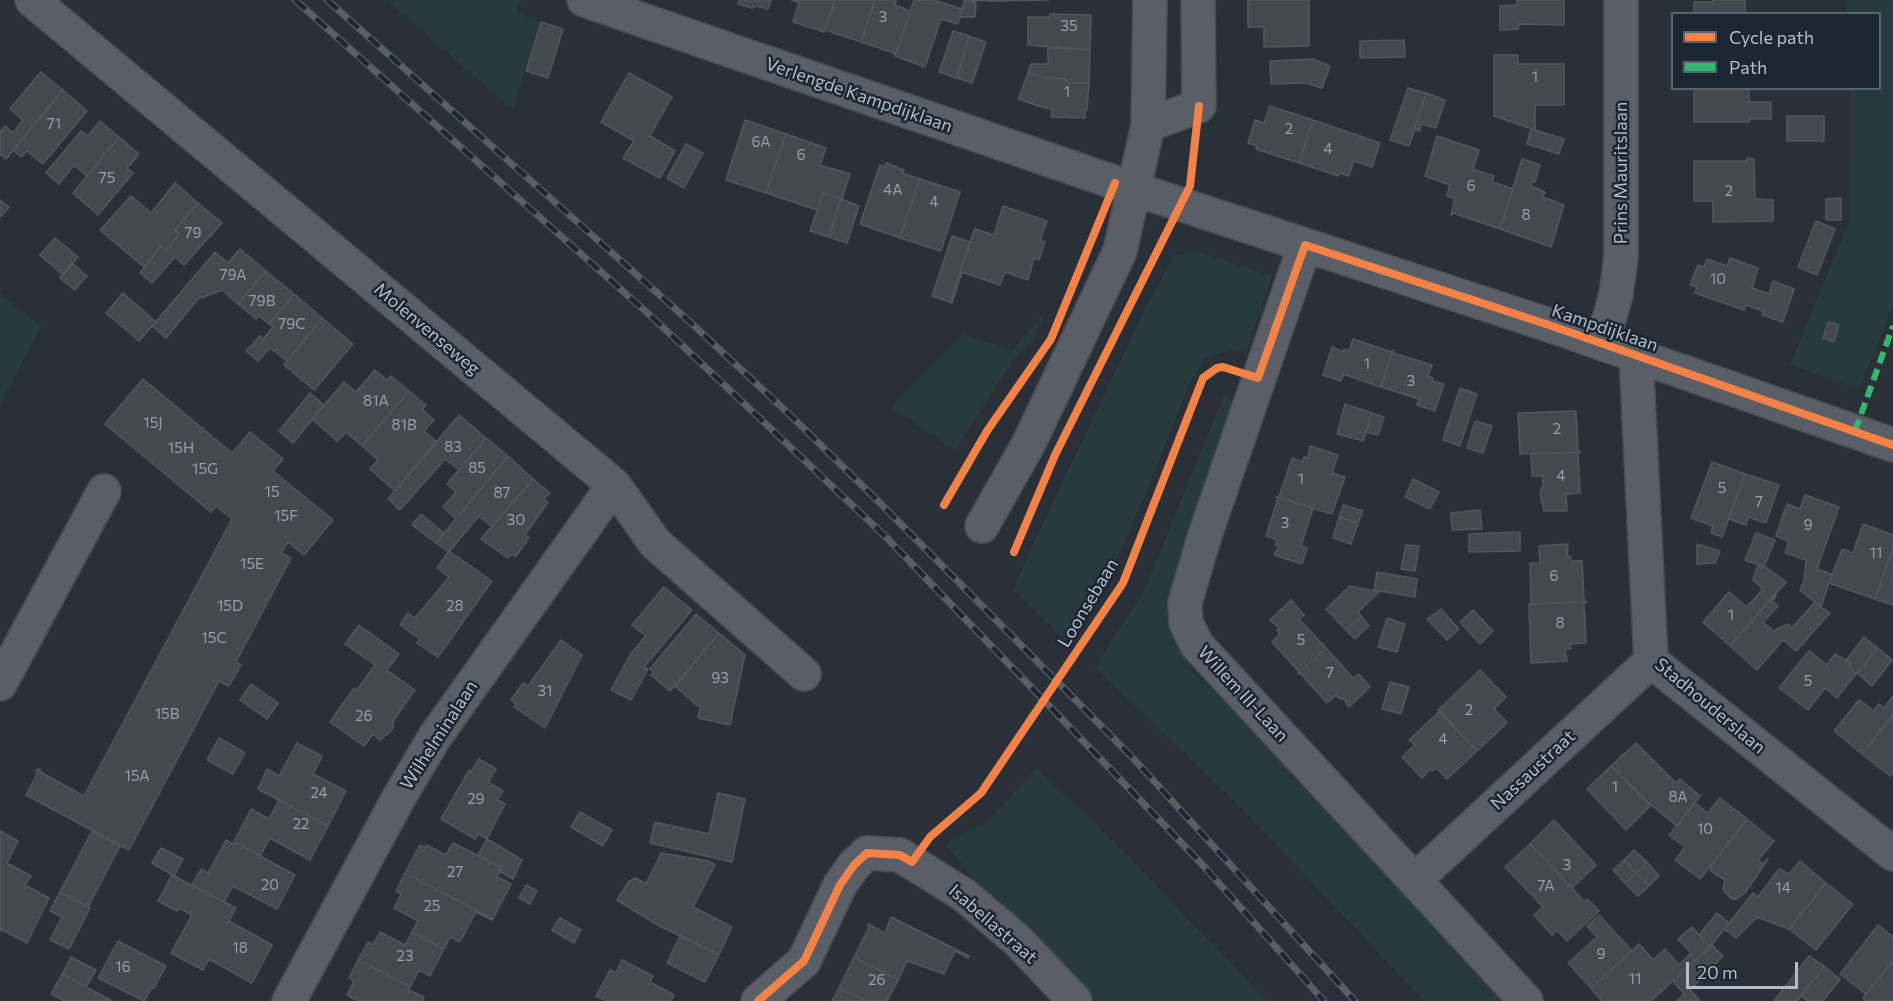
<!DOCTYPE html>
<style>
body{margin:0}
#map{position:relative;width:1893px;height:1001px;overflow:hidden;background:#2a3038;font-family:Commissioner,sans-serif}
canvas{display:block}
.legend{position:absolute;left:1671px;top:12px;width:210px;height:78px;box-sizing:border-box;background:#1d2633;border:2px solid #59626f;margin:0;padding:8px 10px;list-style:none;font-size:18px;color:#b4bcc9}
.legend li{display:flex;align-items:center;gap:12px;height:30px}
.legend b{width:30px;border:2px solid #59626f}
.scale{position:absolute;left:1686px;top:962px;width:112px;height:27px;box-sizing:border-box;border:3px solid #b4bcc9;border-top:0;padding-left:8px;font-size:18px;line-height:21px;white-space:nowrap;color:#b4bcc9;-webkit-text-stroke:4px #1d2633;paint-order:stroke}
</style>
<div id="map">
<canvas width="1893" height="1001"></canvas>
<ul class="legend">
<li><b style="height:8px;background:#f48246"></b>Cycle path</li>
<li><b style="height:8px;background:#33b770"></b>Path</li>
</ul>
<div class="scale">20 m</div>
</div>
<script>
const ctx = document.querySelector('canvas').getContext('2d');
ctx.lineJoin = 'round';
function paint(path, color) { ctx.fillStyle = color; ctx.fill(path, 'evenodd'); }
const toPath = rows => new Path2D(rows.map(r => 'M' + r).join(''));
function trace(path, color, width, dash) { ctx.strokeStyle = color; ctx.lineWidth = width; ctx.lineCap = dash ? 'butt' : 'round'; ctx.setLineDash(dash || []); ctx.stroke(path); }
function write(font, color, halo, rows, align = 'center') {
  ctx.font = font + ' Commissioner,sans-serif'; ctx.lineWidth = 5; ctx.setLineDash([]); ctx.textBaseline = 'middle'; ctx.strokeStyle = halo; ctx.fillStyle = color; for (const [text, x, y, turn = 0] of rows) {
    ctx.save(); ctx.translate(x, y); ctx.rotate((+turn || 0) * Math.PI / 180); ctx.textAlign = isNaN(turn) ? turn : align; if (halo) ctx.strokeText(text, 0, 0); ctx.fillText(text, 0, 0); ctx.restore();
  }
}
paint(toPath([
 [387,0,521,0,516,13,539,21,513,110],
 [1846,0,1893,0,1893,306,1859,389,1790,365,1849,222,1850,89,1880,88,1880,14,1847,13],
 [1200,252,1272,276,1247,350,1228,351,1204,359,1188,387,1145,496,1108,577,1066,641,1013,590,1032,546,1145,309,1174,255],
 [0,293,41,327,0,404],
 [1047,310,1032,340,1012,362,955,450,891,407,964,334,1011,351],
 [1224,395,1235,400,1169,630,1192,671,1233,710,1501,1001,1424,1001,1245,812,1095,667,1144,591],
 [1037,768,1122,850,1267,1001,1096,1001,1027,930,983,889,945,844,987,822]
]), '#273a3e');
const building = toPath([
 [739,0,771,0,768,9,757,6,752,8,738,4,739,0],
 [792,0,835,0,824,32,793,22,799,3,792,0],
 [835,0,875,0,861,42,825,30,824,32,835,0],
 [875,0,896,0,895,5,910,11,895,56,894,53,861,42,875,0],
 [914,0,934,0,962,9,958,24,941,19,925,67,895,56,914,0],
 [964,0,1048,0,993,1,964,0],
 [1248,0,1309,0,1309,46,1264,47,1264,27,1248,27,1248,0],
 [1517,0,1564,0,1564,25,1519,24,1518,29,1500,30,1500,6,1517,5,1517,0],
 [1713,0,1745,0,1745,14,1694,14,1694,2,1713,2,1713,0],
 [964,1,976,1,975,17,960,17,964,1],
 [1050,14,1091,15,1090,50,1028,45,1028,17,1050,17,1050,14],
 [541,22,563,29,548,78,526,71,541,22],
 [953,31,969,36,957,78,939,72,953,31],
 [969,36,986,42,972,83,957,78,969,36],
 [1404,40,1405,57,1360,58,1360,41,1404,40],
 [1048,48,1090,50,1089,83,1067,83,1066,79,1045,78,1028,73,1031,64,1048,64,1048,48],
 [1494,55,1518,55,1518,64,1564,64,1564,105,1535,105,1535,130,1494,116,1494,55],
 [1313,59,1330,66,1322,88,1306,83,1271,84,1270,61,1313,59],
 [41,72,63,90,6,159,0,154,0,132,5,126,13,133,23,120,10,109,41,72],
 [629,73,672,97,650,136,675,151,660,178,623,158,634,141,601,122,629,73],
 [1028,73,1045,78,1066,79,1067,83,1089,83,1087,110,1085,110,1085,118,1051,117,1052,109,1045,108,1018,99,1028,73],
 [1408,88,1426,93,1409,146,1390,140,1408,88],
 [1694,88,1749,88,1749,102,1771,102,1771,119,1749,119,1749,122,1694,122,1694,88],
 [63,90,87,111,43,164,27,151,21,157,13,150,63,90],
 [1426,93,1445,100,1436,128,1421,124,1420,131,1415,129,1409,146,1426,93],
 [1270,106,1313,120,1299,163,1256,149,1257,146,1248,143,1255,120,1264,123,1270,106],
 [1787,116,1824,116,1824,141,1787,141,1787,116],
 [745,120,786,134,766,193,726,180,745,120],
 [1313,120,1380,143,1372,167,1354,161,1349,176,1339,173,1338,176,1299,163,1313,120],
 [100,121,119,137,87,176,74,165,59,184,46,173,81,131,88,136,100,121],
 [1531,129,1564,139,1559,154,1527,144,1531,129],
 [786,134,826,148,820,165,850,174,842,199,823,193,817,210,766,193,786,134],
 [1437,136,1479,150,1473,169,1494,176,1492,182,1513,189,1500,229,1453,213,1451,215,1455,199,1447,196,1450,185,1425,176,1437,136],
 [119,137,139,154,127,168,133,173,98,215,73,193,119,137],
 [686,144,703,153,684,188,667,178,686,144],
 [1747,158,1754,159,1755,199,1773,200,1773,221,1713,222,1713,201,1694,201,1694,161,1747,161,1747,158],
 [1522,159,1540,165,1535,182,1532,181,1531,186,1545,192,1543,197,1564,205,1551,247,1500,229,1522,159],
 [886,163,904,170,902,173,920,179,900,238,860,224,880,165,885,167,886,163],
 [920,179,960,192,941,251,900,238,920,179],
 [175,183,198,203,175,230,179,235,166,250,161,246,144,267,100,230,131,196,151,213,175,183],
 [823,193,841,199,829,237,810,231,823,193],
 [1841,198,1841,220,1826,220,1826,199,1841,198],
 [841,199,859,206,847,243,829,237,841,199],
 [0,200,9,207,0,217,0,200],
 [198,203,222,223,184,265,175,257,152,283,140,273,161,246,166,250,179,235,175,230,198,203],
 [1003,206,1047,221,1040,240,1045,242,1039,260,1034,258,1028,280,1005,272,1000,285,962,272,952,303,950,302,975,229,994,235,1003,206],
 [1816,221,1835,229,1817,275,1798,267,1816,221],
 [975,228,950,302,932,296,952,236,970,242,975,228],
 [55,238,78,257,63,275,40,255,55,238],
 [240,249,266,271,238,304,222,290,198,299,166,338,152,326,215,252,228,263,240,249],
 [1730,258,1758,268,1752,288,1769,294,1773,281,1794,289,1783,322,1762,315,1763,311,1746,305,1744,310,1695,293,1697,287,1690,285,1698,265,1704,267,1707,259,1727,266,1730,258],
 [72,263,87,276,75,290,60,278,72,263],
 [266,271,294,294,269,324,259,316,256,319,238,304,266,271],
 [123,293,156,322,139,341,106,313,123,293],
 [294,294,322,318,287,361,270,348,258,361,246,351,260,336,263,339,273,327,269,324,294,294],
 [322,318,353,344,314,390,284,365,322,318],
 [1828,322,1839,325,1834,342,1823,338,1828,322],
 [1353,339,1392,352,1393,350,1381,387,1343,374,1341,381,1323,375,1332,347,1343,352,1344,349,1349,351,1353,339],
 [1393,350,1393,353,1432,365,1428,376,1433,378,1432,381,1444,384,1435,411,1417,405,1419,399,1381,387,1393,350],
 [375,370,387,380,391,376,409,391,362,446,346,432,337,441,312,419,344,382,356,392,375,370],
 [143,379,232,453,250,432,283,459,273,471,333,520,304,555,288,542,281,553,291,558,236,662,241,665,229,686,219,681,129,850,26,795,37,774,36,770,40,769,40,772,84,796,232,519,216,506,211,512,105,424,143,379],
 [1460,388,1477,394,1460,446,1443,440,1460,388],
 [409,391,426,405,422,409,434,420,424,431,437,442,395,491,370,469,378,460,362,446,409,391],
 [310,393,324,405,293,443,279,431,310,393],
 [1345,404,1372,413,1363,441,1337,434,1345,404],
 [1576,411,1578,451,1580,452,1520,454,1518,413,1576,411],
 [1372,413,1384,417,1378,435,1366,432,1372,413],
 [459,415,486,438,459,470,445,459,400,510,388,499,459,415],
 [1475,421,1492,426,1483,453,1467,448,1475,421],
 [486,438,508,456,456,519,443,507,456,492,447,484,486,438],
 [1310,446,1338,455,1332,473,1345,477,1332,514,1276,497,1279,497,1292,458,1303,462,1304,457,1308,458,1310,446],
 [1578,453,1580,493,1566,494,1567,511,1544,511,1540,493,1543,485,1543,476,1532,476,1531,454,1580,452,1578,453],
 [508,456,533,479,492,527,479,516,449,552,436,543,508,456],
 [1712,462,1745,474,1722,537,1711,533,1713,526,1691,518,1712,462],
 [1745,474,1779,485,1766,523,1748,517,1746,525,1729,519,1745,474],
 [533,479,550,493,544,499,548,502,525,535,529,538,516,556,512,554,508,558,481,539,533,479],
 [1413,479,1439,492,1430,509,1405,497,1413,479],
 [1805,495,1839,507,1817,569,1832,574,1821,607,1800,590,1804,581,1806,560,1785,553,1789,541,1776,536,1787,504,1800,509,1805,495],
 [1277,497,1313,508,1301,546,1307,548,1302,564,1274,555,1279,546,1275,545,1277,540,1266,536,1278,498,1277,497],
 [1343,505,1363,511,1358,523,1339,517,1343,505],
 [1480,510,1482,529,1452,530,1451,513,1480,510],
 [421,514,444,533,456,519,436,543,412,525,421,514],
 [1339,517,1358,523,1351,544,1333,538,1339,517],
 [1863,524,1893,535,1893,548,1875,599,1829,583,1842,549,1853,553,1863,524],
 [1520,532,1520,551,1469,552,1469,534,1520,532],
 [1756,533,1775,540,1764,567,1745,560,1756,533],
 [1568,544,1567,556,1570,556,1571,561,1582,561,1584,601,1587,602,1531,604,1530,563,1540,563,1539,546,1568,544],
 [1697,544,1720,551,1715,563,1697,564,1697,544],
 [1406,545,1419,546,1415,571,1401,569,1406,545],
 [1893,548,1893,578,1891,582,1893,583,1893,605,1875,599,1893,548],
 [449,551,492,581,438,657,417,643,420,639,400,625,408,613,415,618,449,577,437,568,449,551],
 [1758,565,1767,568,1786,582,1730,646,1703,622,1729,592,1747,607,1763,589,1753,580,1758,565],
 [1377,572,1417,579,1415,597,1374,590,1377,572],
 [1350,586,1379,592,1358,612,1361,616,1346,630,1326,609,1350,586],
 [664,587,692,610,644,667,648,669,631,700,611,690,630,655,646,636,632,625,664,587],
 [1775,594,1776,596,1772,601,1778,606,1763,622,1774,632,1777,629,1788,624,1792,628,1814,603,1830,613,1796,651,1783,640,1757,670,1730,646,1775,594],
 [1291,600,1304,615,1299,619,1326,648,1298,674,1299,672,1272,642,1280,634,1277,630,1279,628,1270,620,1291,600],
 [1587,602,1584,603,1586,643,1570,644,1571,649,1565,649,1567,661,1531,663,1529,604,1587,602],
 [1441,609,1459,629,1447,640,1427,619,1441,609],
 [1473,610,1493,631,1480,644,1460,622,1473,610],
 [696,614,719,633,670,691,651,675,654,672,650,669,696,614],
 [1361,616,1369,626,1355,639,1346,630,1361,616],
 [1387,618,1405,624,1397,652,1378,647,1387,618],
 [359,625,399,654,387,670,415,690,393,721,393,728,390,732,380,740,373,734,364,746,330,722,354,688,357,690,375,665,345,644,359,625],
 [719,633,745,655,730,725,698,718,700,708,675,686,719,633],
 [1864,637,1878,648,1856,674,1848,667,1851,664,1846,660,1864,637],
 [561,640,582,655,545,728,514,707,516,704,511,700,523,683,528,686,561,640],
 [1326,648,1353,678,1359,674,1370,687,1349,707,1342,697,1340,699,1336,695,1327,703,1300,673,1298,674,1326,648],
 [1878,648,1892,660,1872,686,1857,673,1878,648],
 [1809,651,1827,665,1835,654,1851,664,1848,667,1856,674,1837,698,1825,688,1808,710,1779,688,1809,651],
 [1480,670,1506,697,1494,709,1507,723,1477,751,1438,710,1480,670],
 [1390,682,1409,687,1401,714,1382,709,1390,682],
 [251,684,278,703,267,719,240,700,251,684],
 [1893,696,1893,715,1862,754,1834,731,1859,700,1874,711,1879,704,1884,708,1893,696],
 [1440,711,1477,751,1447,779,1436,768,1432,771,1430,769,1422,778,1402,757,1415,745,1409,740,1440,711],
 [1893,715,1893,772,1890,776,1862,754,1893,715],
 [219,738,245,753,233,774,207,760,219,738],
 [297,743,322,756,313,774,346,791,328,826,258,789,267,769,279,776,297,743],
 [1636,743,1676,783,1680,779,1700,796,1677,826,1641,797,1611,766,1636,743],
 [479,759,496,769,488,782,503,791,497,800,505,804,487,839,479,834,475,839,441,819,469,770,471,772,479,759],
 [1611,766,1651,805,1626,830,1587,789,1611,766],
 [718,793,745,799,732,862,650,843,655,822,709,834,718,793],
 [1720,798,1747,819,1700,879,1675,860,1685,847,1669,835,1695,803,1708,813,1720,798],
 [279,800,328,826,310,860,270,838,260,856,234,842,251,809,269,819,279,800],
 [580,812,612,830,603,846,571,827,580,812],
 [1747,819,1774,841,1758,860,1763,864,1768,859,1745,893,1737,899,1731,899,1723,889,1725,880,1711,871,1710,867,1747,819],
 [1554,820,1596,865,1572,888,1530,844,1554,820],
 [0,831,18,841,7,863,31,876,25,885,49,898,27,943,1,929,0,932,0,831],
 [92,831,120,846,88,907,60,892,92,831],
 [487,839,522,860,513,879,499,871,502,868,478,855,487,839],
 [226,840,233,844,234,842,295,875,277,909,233,886,224,902,192,885,201,869,208,873,226,840],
 [453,843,502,868,497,877,511,884,493,919,405,873,420,845,425,848,426,845,446,855,453,843],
 [1530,844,1585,902,1587,899,1599,911,1567,941,1557,930,1552,935,1534,915,1543,907,1505,867,1530,844],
 [161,848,183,859,174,876,152,863,161,848],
 [1634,850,1647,862,1636,873,1624,860,1634,850],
 [661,853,708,861,715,865,693,907,732,927,719,955,656,924,617,900,629,881,636,878,646,884,661,853],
 [1624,860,1636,873,1625,883,1613,870,1624,860],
 [1800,861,1826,883,1789,929,1757,917,1736,938,1724,929,1753,893,1758,897,1779,869,1789,874,1800,861],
 [1647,862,1659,876,1649,886,1636,873,1647,862],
 [405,873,493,919,492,920,476,912,460,942,450,937,444,949,412,932,418,921,394,908,401,894,396,891,405,873],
 [1636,873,1649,886,1638,896,1625,883,1636,873],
 [172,875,236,908,229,921,272,945,252,983,209,959,203,970,171,953,192,915,179,908,177,911,158,901,172,875],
 [1826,883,1853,904,1816,950,1789,929,1826,883],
 [526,885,537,891,530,904,519,898,526,885],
 [60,892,90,908,69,949,50,940,62,917,50,911,60,892],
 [1717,913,1729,923,1710,947,1699,935,1717,913],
 [1599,915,1632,951,1591,988,1568,963,1597,937,1587,926,1599,915],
 [891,917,969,956,968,958,955,951,944,974,907,961,898,980,854,957,869,927,868,924,885,933,891,917],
 [560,918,581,930,574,943,552,930,560,918],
 [1878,925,1893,937,1893,961,1866,994,1840,974,1878,925],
 [1692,927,1710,947,1651,1001,1602,1001,1591,988,1639,944,1653,960,1665,949,1679,965,1691,953,1678,939,1692,927],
 [380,932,405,945,412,932,444,949,430,976,419,970,410,987,358,960,368,942,373,945,380,932],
 [680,936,719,955,705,982,667,963,680,936],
 [118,941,166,966,154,988,152,987,144,1001,98,978,118,941],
 [1712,945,1723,956,1690,990,1700,1001,1677,1001,1684,994,1673,981,1712,945],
 [1809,956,1824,966,1797,1001,1774,1001,1809,956],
 [71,957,96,970,86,987,62,974,71,957],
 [854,957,898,980,887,1001,866,1001,839,988,854,957],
 [358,960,410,987,409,990,424,997,422,1001,358,1001,347,995,354,981,349,978,358,960],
 [622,960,653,976,650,982,674,995,671,1001,607,1001,596,996,610,970,616,973,622,960],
 [1893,961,1893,1001,1866,1001,1863,998,1893,961],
 [1824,966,1840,979,1823,1001,1808,1001,1801,996,1824,966],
 [62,974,86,987,112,1001,64,1001,51,994,62,974],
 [839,988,866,1001,832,1001,839,988]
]);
paint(building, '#444950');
trace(building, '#52575f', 1.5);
const minor = toPath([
 [32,0,614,485,655,543,804,674],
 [584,0,1134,189,1549,325,1893,445],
 [1148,125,1199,106,1198,0],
 [1305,245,1204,538,1185,603,1186,623,1197,645,1526,1001],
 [1602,343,1616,295,1621,257,1621,0],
 [1636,355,1651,661,1893,854],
 [982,526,1029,443,1120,251,1148,125,1150,0],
 [0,684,104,491],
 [1415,880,1651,661],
 [289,1001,397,801,434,738,614,485],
 [758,1001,804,961,840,885,854,865,867,853,900,855,964,895,1017,940,1075,1001]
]);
trace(minor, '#484c53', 36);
trace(minor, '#5a5e66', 33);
const rail = toPath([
 [295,0,652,317,886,537,1200,862,1324,1001],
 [327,0,690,322,789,414,879,502,1131,756,1355,1001]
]);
trace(rail, '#595d64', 7);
trace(rail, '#1d2633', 4.5, [14]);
trace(toPath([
 [1855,431,1893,326]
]), '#33b770', 6, [12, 6]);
trace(toPath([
 [944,505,987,431,1051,339,1115,183],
 [1014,552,1055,455,1190,186,1199,106],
 [758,1001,804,961,840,885,854,865,867,853,900,855,912,862,930,837,981,793,1123,583,1203,378,1217,368,1223,367,1258,378,1305,245,1549,325,1893,445]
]), '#f48246', 8);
write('15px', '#989fab', null, [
 ["3",883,17],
 ["35",1069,26],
 ["1",1535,77],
 ["1",1067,92],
 ["71",54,124],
 ["2",1289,129],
 ["6A",761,142],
 ["4",1328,149],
 ["6",801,155],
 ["75",107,178],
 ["6",1471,186],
 ["4A",893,190],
 ["2",1729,191],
 ["4",934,202],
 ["8",1526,215],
 ["79",193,233],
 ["79A",233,275],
 ["10",1718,279],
 ["79B",262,301],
 ["79C",292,324],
 ["1",1367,364],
 ["3",1411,381],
 ["81A",376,401],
 ["15J",153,423],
 ["81B",404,425],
 ["2",1557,429],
 ["83",453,447],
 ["15H",181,448],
 ["85",477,468],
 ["15G",205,469],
 ["4",1561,476],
 ["1",1301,479],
 ["5",1722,488],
 ["15",272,492],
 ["87",502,493],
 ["7",1759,502],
 ["15F",286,516],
 ["30",516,520],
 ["3",1285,523],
 ["9",1808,525],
 ["11",1876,553],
 ["15E",252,564],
 ["6",1554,576],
 ["15D",230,606],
 ["28",455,606],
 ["1",1731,615],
 ["8",1560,623],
 ["15C",214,638],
 ["5",1301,640],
 ["7",1330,673],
 ["93",720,678],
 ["5",1808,681],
 ["31",545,691],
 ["2",1469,710],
 ["15B",167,714],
 ["26",364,716],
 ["4",1443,739],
 ["15A",137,776],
 ["1",1615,787],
 ["24",319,793],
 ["8A",1678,797],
 ["29",476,799],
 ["22",301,824],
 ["10",1705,829],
 ["3",1567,865],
 ["27",455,872],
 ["20",270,885],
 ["7A",1546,886],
 ["14",1783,888],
 ["25",432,906],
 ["18",240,948],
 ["9",1601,954],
 ["23",405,956],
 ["16",123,967],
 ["11",1635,979],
 ["26",877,980]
]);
write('18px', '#b4bcc9', '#1d2633', [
 ["Verlengde Kampdijklaan",859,95,19],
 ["Prins Mauritslaan",1621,173,-90],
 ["Kampdijklaan",1605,328,19],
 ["Molenvenseweg",427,329,40],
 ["Loonsebaan",1088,603,-59],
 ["Willem III-Laan",1243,694,47],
 ["Stadhouderslaan",1710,706,40],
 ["Wilhelminalaan",439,735,-57],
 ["Nassaustraat",1533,770,-43],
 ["Isabellastraat",993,924,41]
]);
</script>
